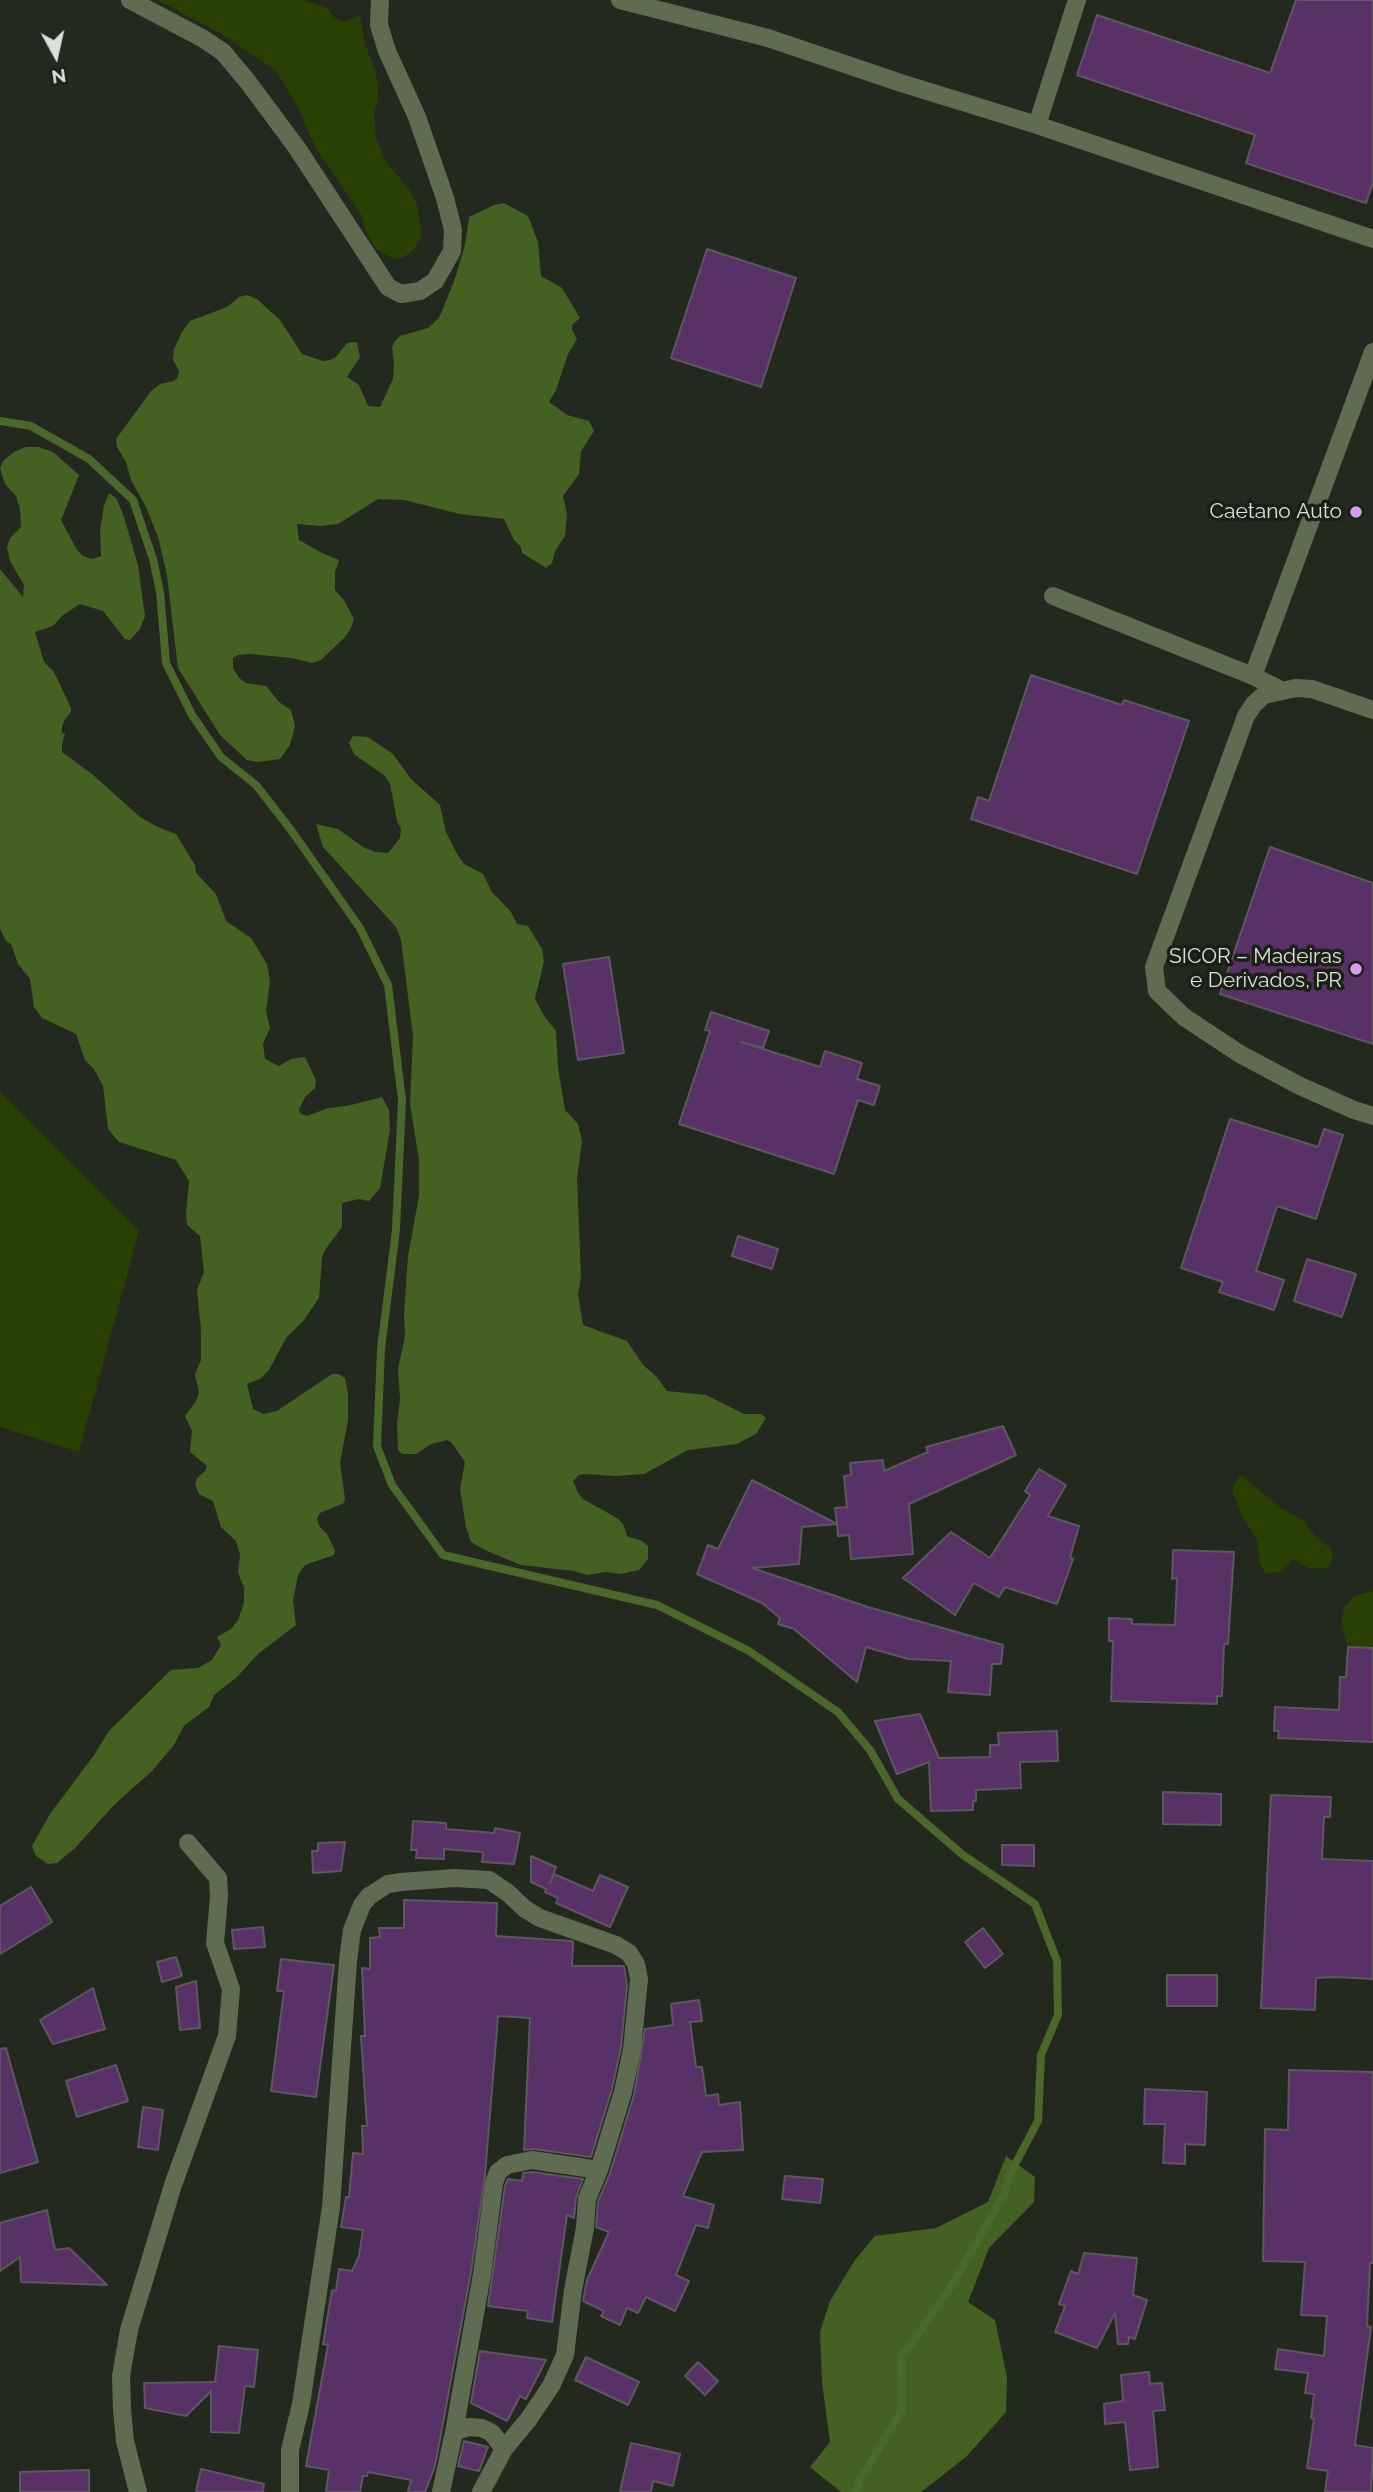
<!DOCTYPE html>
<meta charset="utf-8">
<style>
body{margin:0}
#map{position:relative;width:1373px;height:2492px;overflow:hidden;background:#24291f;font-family:Raleway,sans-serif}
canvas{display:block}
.north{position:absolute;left:21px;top:21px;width:70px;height:70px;-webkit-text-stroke:5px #1a2015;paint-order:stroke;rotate:172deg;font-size:19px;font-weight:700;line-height:28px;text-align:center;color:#dce0d9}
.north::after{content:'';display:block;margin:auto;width:24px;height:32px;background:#dce0d9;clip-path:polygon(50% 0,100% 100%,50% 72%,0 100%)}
</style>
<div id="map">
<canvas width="1373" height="2492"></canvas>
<div class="north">N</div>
</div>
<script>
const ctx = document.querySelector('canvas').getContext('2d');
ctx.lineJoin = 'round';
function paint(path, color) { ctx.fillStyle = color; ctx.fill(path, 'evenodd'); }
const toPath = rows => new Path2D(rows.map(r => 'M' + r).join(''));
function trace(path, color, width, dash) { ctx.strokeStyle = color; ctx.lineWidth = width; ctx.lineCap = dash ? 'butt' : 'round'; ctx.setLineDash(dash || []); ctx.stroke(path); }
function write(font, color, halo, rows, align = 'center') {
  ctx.font = font + ' Raleway,sans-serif'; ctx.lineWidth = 7; ctx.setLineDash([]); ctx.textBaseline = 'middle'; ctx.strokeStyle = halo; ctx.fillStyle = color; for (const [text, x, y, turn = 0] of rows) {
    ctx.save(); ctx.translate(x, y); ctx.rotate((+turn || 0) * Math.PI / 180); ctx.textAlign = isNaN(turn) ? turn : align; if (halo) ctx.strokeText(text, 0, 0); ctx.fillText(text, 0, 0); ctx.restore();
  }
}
paint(toPath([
 [157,0,303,0,327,8,334,17,342,22,360,16,365,44,375,70,378,86,378,98,374,114,376,138,387,163,408,188,417,204,422,236,413,250,404,257,394,259,376,249,366,232,361,214,315,147,299,109,276,71,220,33],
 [0,1092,139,1231,79,1452,0,1427],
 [1241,1475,1279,1507,1303,1520,1315,1536,1330,1548,1333,1555,1330,1567,1310,1569,1293,1559,1282,1572,1265,1573,1260,1563,1257,1540,1243,1518,1233,1493,1233,1486],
 [1373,1591,1373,1648,1348,1647,1341,1626,1344,1607,1355,1596]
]), '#284103');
paint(toPath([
 [504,203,528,216,538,242,541,276,562,288,580,318,572,325,572,330,577,339,568,354,556,390,549,402,567,415,589,421,594,431,581,451,579,474,563,496,567,514,565,536,555,551,552,563,546,568,522,553,521,547,514,540,504,519,460,514,404,500,378,499,338,524,320,526,297,524,299,540,322,553,339,560,335,572,335,590,344,600,354,619,350,630,344,638,321,660,312,663,292,658,250,654,238,655,233,658,233,668,239,678,246,683,266,686,279,702,291,710,295,726,290,745,280,759,258,762,247,760,220,735,178,668,167,575,158,537,146,507,131,480,126,462,117,447,116,439,151,391,160,384,174,381,178,377,179,371,173,360,174,349,182,332,190,321,227,307,239,297,247,295,257,299,280,320,302,354,323,361,330,360,336,357,347,343,357,342,360,357,347,377,359,385,368,406,380,407,393,379,394,363,392,347,395,341,400,336,428,328,439,318,455,279,465,245,469,217,494,205],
 [26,447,38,447,53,452,79,475,61,520,77,550,83,556,92,559,101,556,100,531,104,506,109,493,116,498,123,514,138,565,145,616,140,629,130,640,125,639,103,611,80,604,63,615,53,626,35,632,44,662,54,672,71,708,71,712,65,719,62,726,62,734,65,733,62,744,62,752,92,774,140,817,158,827,176,834,195,865,196,873,216,894,226,921,251,938,267,964,270,981,266,1011,270,1028,263,1044,265,1059,279,1066,291,1059,305,1057,316,1080,315,1088,305,1097,299,1110,301,1114,307,1116,328,1108,347,1106,382,1097,389,1110,390,1130,380,1188,369,1201,359,1199,342,1203,342,1227,325,1250,322,1258,319,1298,304,1320,286,1338,269,1370,260,1379,247,1384,253,1409,263,1414,277,1411,332,1374,339,1374,345,1378,348,1394,348,1420,340,1463,345,1499,344,1503,320,1513,317,1518,319,1526,327,1534,335,1550,334,1555,305,1565,298,1575,293,1601,296,1625,258,1654,237,1677,214,1695,209,1707,184,1726,174,1745,152,1771,115,1804,75,1848,57,1863,48,1864,36,1856,32,1846,50,1814,94,1755,109,1731,171,1670,198,1668,212,1660,221,1645,217,1637,231,1629,238,1620,244,1603,244,1588,238,1572,240,1554,236,1541,221,1527,213,1501,199,1494,195,1485,197,1478,205,1471,207,1466,190,1452,192,1431,185,1416,196,1401,199,1392,195,1374,201,1360,201,1330,197,1290,204,1272,200,1236,187,1225,186,1214,189,1181,176,1160,119,1142,108,1129,103,1086,94,1069,85,1060,76,1034,42,1018,34,1007,30,979,18,964,11,944,6,941,0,929,0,569,23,597,24,585,10,561,7,547,10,538,21,527,20,509,16,496,5,484,0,468,4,460,14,452],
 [353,736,368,737,393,754,411,779,440,805,446,832,457,854,464,864,483,874,492,892,511,912,517,924,528,926,542,949,544,961,535,999,544,1016,556,1031,558,1068,565,1110,578,1124,582,1141,577,1178,581,1276,578,1294,583,1325,627,1341,643,1365,656,1376,667,1391,706,1395,744,1414,761,1414,766,1418,756,1434,737,1444,688,1450,644,1474,616,1476,585,1474,579,1475,573,1481,578,1493,583,1499,617,1518,623,1524,627,1536,642,1541,648,1546,648,1559,639,1570,621,1574,606,1572,588,1575,574,1571,521,1565,487,1551,471,1542,466,1527,460,1489,465,1462,451,1442,447,1440,431,1444,416,1454,402,1454,398,1450,397,1424,400,1399,398,1369,405,1336,404,1315,408,1256,419,1196,419,1160,410,1104,413,1036,401,940,396,927,323,847,316,824,338,829,363,847,375,852,388,853,400,838,401,829,397,821,390,784,385,776,354,754,349,743],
 [1006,2156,1035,2177,1034,2202,989,2248,968,2302,995,2320,1007,2377,1006,2412,966,2457,921,2492,841,2492,810,2467,830,2442,822,2382,820,2332,830,2301,855,2260,875,2236,936,2228,988,2202]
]), '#446122');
trace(toPath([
 [0,421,31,426,89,459,133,500,153,559,160,592,166,663,192,715,221,757,256,785,291,830,360,928,388,985,402,1100,396,1230,381,1349,377,1446,392,1485,443,1555,657,1605,749,1651,838,1712,870,1750,898,1799,963,1855,1035,1904,1057,1961,1058,2015,1041,2055,1038,2121,1011,2172,1005,2193,951,2287,901,2358,902,2410,859,2482,856,2492]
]), '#4a6829', 8);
const building = toPath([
 [1296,0,1373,0,1373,182,1366,203,1246,163,1255,135,1077,75,1097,15,1270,73,1296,0],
 [707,249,796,278,761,387,671,358,707,249],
 [1031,675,1122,705,1124,700,1189,721,1137,874,971,819,978,797,989,801,1031,675],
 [1270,847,1373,883,1373,1044,1220,994,1270,847],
 [609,957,624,1053,578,1060,563,964,609,957],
 [711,1012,769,1031,763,1048,741,1042,820,1067,825,1051,862,1063,857,1079,880,1086,874,1105,858,1100,834,1174,679,1124,710,1031,705,1030,711,1012],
 [1230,1119,1318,1147,1324,1129,1343,1135,1316,1219,1277,1206,1256,1271,1284,1280,1274,1310,1219,1292,1223,1282,1181,1268,1230,1119],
 [738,1236,778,1249,772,1269,732,1256,738,1236],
 [1307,1259,1356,1274,1342,1317,1294,1301,1307,1259],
 [1003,1426,1016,1455,909,1504,913,1554,851,1559,849,1535,838,1536,837,1524,802,1527,799,1564,752,1568,868,1607,1003,1645,1001,1664,992,1664,990,1695,948,1692,951,1661,908,1659,866,1647,857,1682,794,1629,778,1624,780,1618,762,1603,697,1574,708,1545,718,1549,752,1480,837,1524,835,1508,847,1507,844,1476,851,1475,850,1463,883,1460,884,1471,928,1452,926,1447,1003,1426],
 [1039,1469,1066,1485,1048,1516,1079,1526,1070,1558,1073,1559,1057,1604,1005,1587,999,1597,974,1583,955,1615,903,1578,951,1532,990,1558,1030,1495,1025,1491,1039,1469],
 [1173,1550,1234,1552,1228,1644,1224,1644,1222,1696,1217,1696,1217,1704,1111,1701,1113,1641,1109,1641,1109,1618,1132,1619,1132,1624,1175,1625,1177,1578,1172,1579,1173,1550],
 [1348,1647,1373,1648,1373,1742,1278,1738,1279,1731,1274,1731,1275,1707,1339,1710,1340,1677,1346,1677,1348,1647],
 [920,1714,939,1758,990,1757,990,1745,999,1745,998,1733,1057,1731,1058,1761,1020,1762,1021,1788,976,1790,976,1801,973,1801,973,1810,931,1811,929,1762,897,1774,875,1721,920,1714],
 [1163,1792,1221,1794,1221,1825,1163,1824,1163,1792],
 [1271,1795,1331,1797,1330,1817,1324,1817,1322,1859,1373,1861,1373,1979,1334,1977,1316,1978,1315,2010,1261,2008,1271,1795],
 [413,1821,446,1823,446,1829,494,1833,495,1828,520,1833,514,1864,482,1862,483,1852,444,1849,444,1859,416,1858,417,1850,411,1850,413,1821],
 [345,1842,341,1871,313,1873,312,1851,318,1851,318,1843,345,1842],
 [1002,1845,1034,1845,1034,1866,1002,1865,1002,1845],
 [531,1856,556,1867,550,1883,554,1874,593,1891,600,1875,628,1887,610,1927,556,1903,558,1898,545,1892,546,1889,531,1882,531,1856],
 [31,1887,52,1922,0,1954,0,1906,31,1887],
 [404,1900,497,1903,496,1936,571,1941,573,1942,572,1966,624,1966,627,1985,621,2047,612,2089,591,2157,534,2149,524,2150,530,2018,498,2016,485,2175,471,2272,435,2466,425,2492,408,2492,411,2480,368,2472,367,2476,363,2476,360,2492,326,2492,329,2470,306,2466,328,2345,323,2344,332,2290,336,2291,339,2269,352,2271,359,2256,363,2230,341,2227,346,2197,349,2197,353,2153,363,2154,362,2126,367,2126,361,2036,365,2036,362,1968,370,1969,370,1938,380,1937,379,1928,404,1928,404,1900],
 [263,1927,265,1947,234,1949,232,1930,263,1927],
 [983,1928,1003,1954,985,1968,965,1942,983,1928],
 [176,1957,182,1976,162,1982,157,1962,176,1957],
 [281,1959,334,1965,316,2097,271,2091,284,1991,277,1991,281,1959],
 [1167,1975,1217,1975,1217,2006,1167,2006,1167,1975],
 [196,1981,200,2028,180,2030,176,1987,196,1981],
 [93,1988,105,2029,53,2044,40,2020,93,1988],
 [699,2000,702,2021,690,2022,696,2067,702,2067,706,2096,718,2094,719,2105,740,2102,743,2150,702,2152,683,2196,714,2205,708,2228,696,2225,676,2275,689,2281,675,2311,646,2297,638,2313,627,2308,620,2325,601,2316,604,2311,583,2301,587,2280,609,2232,596,2227,598,2202,610,2173,634,2095,645,2029,673,2025,671,2004,699,2000],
 [6,2048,38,2162,0,2173,0,2049,6,2048],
 [116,2065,128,2101,77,2117,66,2081,116,2065],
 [1289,2070,1373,2072,1373,2263,1370,2263,1367,2326,1371,2327,1355,2445,1373,2448,1371,2492,1325,2492,1328,2471,1307,2468,1314,2419,1311,2418,1314,2394,1305,2393,1308,2373,1275,2369,1278,2349,1324,2356,1327,2316,1301,2315,1305,2262,1263,2261,1265,2129,1288,2130,1289,2070],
 [1145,2089,1207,2092,1205,2145,1185,2144,1185,2164,1163,2163,1165,2124,1144,2124,1145,2089],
 [143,2107,163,2110,158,2150,138,2147,143,2107],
 [532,2172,583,2179,576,2198,574,2218,567,2215,552,2322,527,2318,528,2311,488,2306,505,2186,508,2179,522,2181,523,2173,532,2172],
 [785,2176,823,2179,820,2203,782,2199,785,2176],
 [47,2210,55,2250,69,2248,107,2285,21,2282,20,2257,0,2271,0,2223,47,2210],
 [1084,2253,1137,2258,1133,2295,1147,2300,1135,2339,1129,2337,1128,2344,1118,2344,1115,2313,1097,2348,1055,2332,1065,2306,1059,2304,1071,2271,1078,2274,1084,2253],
 [219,2346,258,2350,254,2387,245,2386,239,2433,211,2432,211,2391,186,2416,145,2408,144,2383,215,2382,219,2346],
 [480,2351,546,2360,526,2399,520,2396,507,2421,471,2403,480,2351],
 [586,2357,639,2382,628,2405,575,2380,586,2357],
 [698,2362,718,2381,705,2395,685,2376,698,2362],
 [1149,2372,1150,2384,1162,2383,1165,2410,1153,2411,1158,2467,1130,2470,1125,2422,1105,2424,1104,2404,1123,2401,1121,2375,1149,2372],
 [464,2441,488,2447,479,2471,458,2466,464,2441],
 [631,2443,680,2454,673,2486,653,2481,651,2492,620,2492,631,2443],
 [201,2469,264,2484,263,2492,196,2492,201,2469],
 [89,2470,89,2492,20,2492,20,2472,89,2470]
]);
paint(building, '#583266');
trace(building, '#5e5661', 2);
trace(toPath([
 [130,0,202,38,223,52,248,82,297,148,388,287,401,294,420,291,435,281,452,251,453,230,445,198,417,117,387,51,379,25,380,0],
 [620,0,768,38,901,83,1037,125,1373,239],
 [1037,125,1077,0],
 [1053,596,1253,676,1281,690],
 [1253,676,1373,352],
 [1373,710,1312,689,1296,688,1264,695,1254,704,1246,716,1154,967,1157,991,1184,1017,1240,1054,1300,1086,1354,1110,1373,1116],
 [454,2432,482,2274,494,2183,498,2172,507,2165,532,2160,599,2170],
 [138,2492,125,2441,122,2409,121,2376,129,2330,173,2185,227,2036,231,1989,215,1943,219,1896,218,1878,188,1843],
 [290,2492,290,2450,301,2404,331,2207,348,1961,352,1930,362,1905,369,1896,388,1884,401,1882,454,1878,489,1880,508,1893,525,1909,540,1918,616,1945,629,1953,636,1964,639,1979,632,2049,623,2092,599,2170,587,2199,585,2228,573,2290,565,2355,551,2386,528,2420,504,2449],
 [441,2492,454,2432,469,2427,482,2428,492,2433,504,2449,481,2492]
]), '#5f6c52', 18);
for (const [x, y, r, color] of [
 [1356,512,7,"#dc99f4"],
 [1356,969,7,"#dc99f4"]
]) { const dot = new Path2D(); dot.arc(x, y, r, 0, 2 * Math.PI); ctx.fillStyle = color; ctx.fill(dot); trace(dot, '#1a2015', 2.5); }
write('21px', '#dce0d9', '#1a2015', [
 ["Caetano Auto",1342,512],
 ["SICOR – Madeiras",1342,957],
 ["e Derivados, PR",1342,981]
], 'right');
</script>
